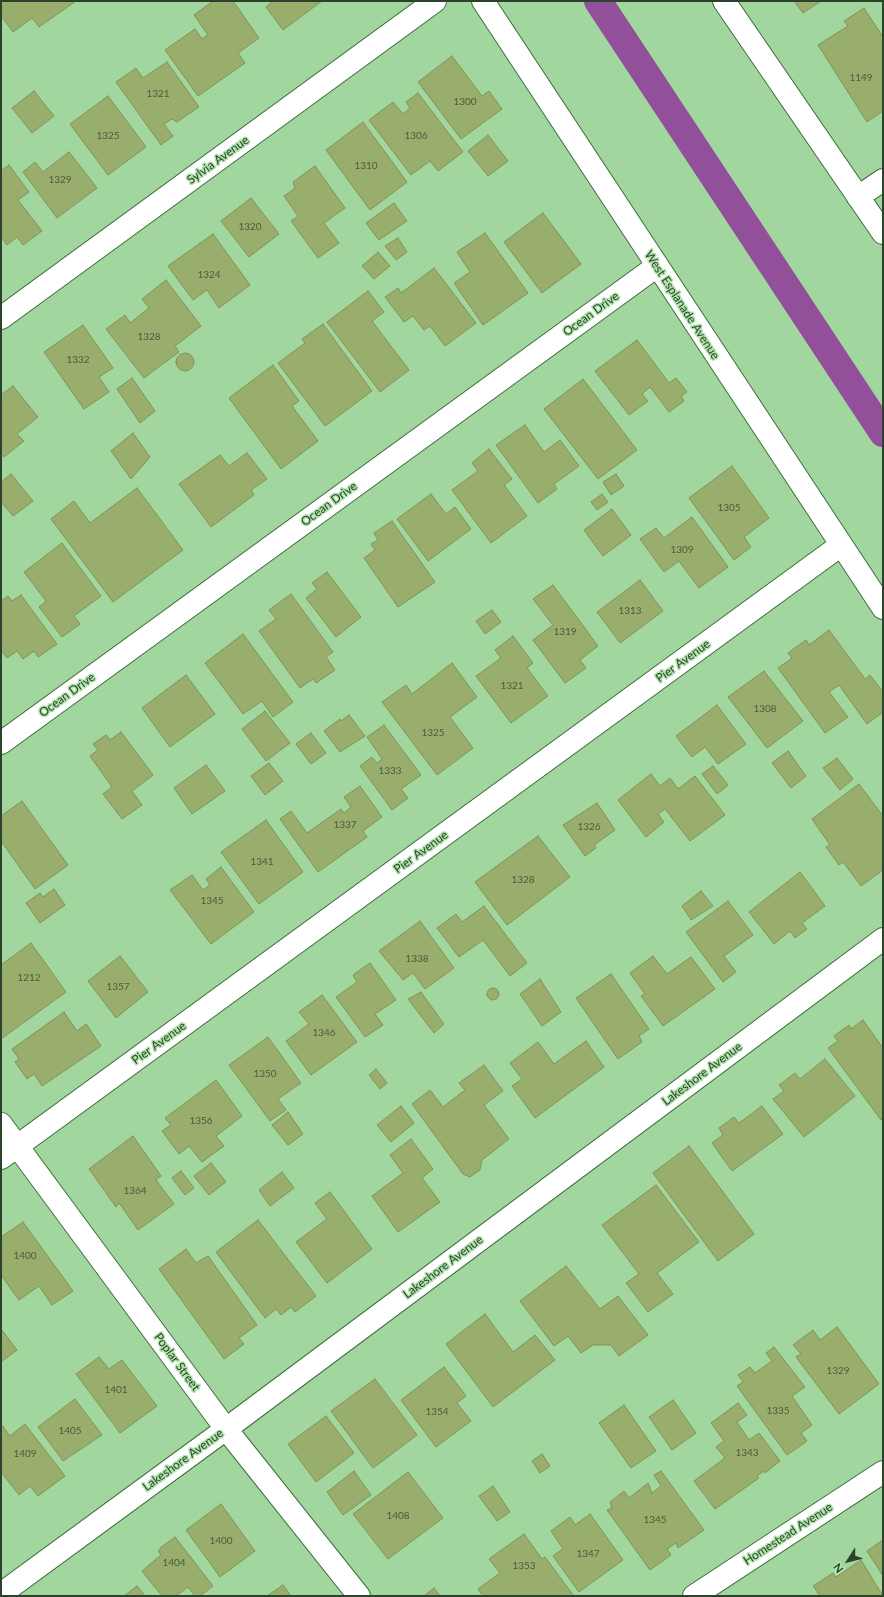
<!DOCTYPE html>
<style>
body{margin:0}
#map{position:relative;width:884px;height:1597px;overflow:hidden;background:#a2d69f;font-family:Lato,sans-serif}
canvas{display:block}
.frame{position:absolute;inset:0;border:2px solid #2d422c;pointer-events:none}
.north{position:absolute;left:828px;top:1541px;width:40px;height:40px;-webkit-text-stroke:3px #afe3ab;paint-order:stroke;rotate:234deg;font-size:11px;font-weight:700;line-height:16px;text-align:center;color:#2d422c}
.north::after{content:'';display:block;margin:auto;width:14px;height:18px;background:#2d422c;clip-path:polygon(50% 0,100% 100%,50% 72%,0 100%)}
</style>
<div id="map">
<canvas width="884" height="1597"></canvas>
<div class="frame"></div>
<div class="north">N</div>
</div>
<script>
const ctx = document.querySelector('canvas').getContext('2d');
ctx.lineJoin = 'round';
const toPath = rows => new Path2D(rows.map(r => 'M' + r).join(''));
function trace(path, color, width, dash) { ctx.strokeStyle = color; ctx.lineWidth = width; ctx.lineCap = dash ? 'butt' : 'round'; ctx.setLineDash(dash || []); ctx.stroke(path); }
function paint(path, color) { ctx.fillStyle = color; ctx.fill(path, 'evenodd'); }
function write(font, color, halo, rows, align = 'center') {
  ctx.font = font + ' Lato,sans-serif'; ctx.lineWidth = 3; ctx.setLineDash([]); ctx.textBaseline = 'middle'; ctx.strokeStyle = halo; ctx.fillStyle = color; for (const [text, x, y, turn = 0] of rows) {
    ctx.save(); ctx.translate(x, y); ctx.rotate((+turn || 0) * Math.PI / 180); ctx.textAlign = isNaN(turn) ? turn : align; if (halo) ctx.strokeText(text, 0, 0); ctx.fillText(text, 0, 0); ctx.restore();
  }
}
trace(toPath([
 [598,1,883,433]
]), '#92509a', 28);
const building = toPath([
 [1,1,76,1,39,27,32,18,13,32,1,16,1,1],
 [213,1,233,1,259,38,238,53,245,63,198,96,165,50,195,29,202,39,208,35,194,15,213,1],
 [269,1,322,1,283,30,266,7,271,3,269,1],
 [794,1,821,1,803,13,794,1],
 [864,8,883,37,883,111,867,122,818,45,848,26,844,21,864,8],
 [452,56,482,96,489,91,502,109,461,139,418,82,452,56],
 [167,62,199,107,177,122,172,119,164,124,173,136,161,145,116,82,136,68,143,78,167,62],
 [34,91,54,116,32,133,12,108,34,91],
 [418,93,463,152,438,171,430,161,411,175,369,120,393,102,403,114,410,108,406,102,418,93],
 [108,96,146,147,108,175,70,124,108,96],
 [363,122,407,182,370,210,326,150,363,122],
 [488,135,508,161,488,176,468,151,488,135],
 [69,152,97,188,57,218,23,172,35,162,43,172,69,152],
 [9,165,29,192,18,200,42,231,23,245,17,237,7,245,1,237,1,171,9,165],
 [315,166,345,208,324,223,339,243,318,258,291,221,298,216,284,196,295,188,293,182,315,166],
 [251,198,279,234,249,257,221,221,251,198],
 [394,203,407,221,379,240,366,223,394,203],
 [543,213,581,264,542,293,504,242,543,213],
 [485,233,528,293,483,325,454,283,470,272,457,252,485,233],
 [213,234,250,285,219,308,207,290,193,300,168,266,213,234],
 [398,238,407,252,396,260,385,246,398,238],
 [378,252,390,266,374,279,362,266,378,252],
 [434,268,476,323,445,346,430,326,424,330,413,316,404,322,385,297,398,288,401,293,434,268],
 [166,280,201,326,175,346,179,352,144,378,106,329,125,315,130,323,149,308,142,299,166,280],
 [368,291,384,312,372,321,409,370,380,392,327,322,368,291],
 [323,324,372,391,325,426,278,363,305,343,302,339,323,324],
 [83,325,113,368,99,377,109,392,84,409,44,352,83,325],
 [637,340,669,383,676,378,687,392,681,396,684,401,669,412,650,387,642,394,648,401,629,415,595,371,637,340],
 '176 362a9 9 0 1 1 18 0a9 9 0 1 1-18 0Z',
 [273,365,299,401,292,406,318,441,281,469,229,398,273,365],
 [132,378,155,411,140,423,117,389,132,378],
 [583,379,637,450,598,479,544,409,583,379],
 [13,386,38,417,17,434,24,441,4,457,1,453,1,395,13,386],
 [525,425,544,452,560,440,579,466,554,484,557,489,538,503,496,445,525,425],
 [133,433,150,457,131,479,111,451,133,433],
 [489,449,512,479,504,485,527,516,491,543,452,490,478,471,472,463,489,449],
 [247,453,267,479,251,490,254,495,211,527,179,484,220,455,229,466,247,453],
 [732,466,769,518,744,537,751,547,734,560,689,498,732,466],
 [11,474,33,501,13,516,1,502,1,482,11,474],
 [616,474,624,486,611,495,603,482,616,474],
 [137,488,183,550,113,602,51,519,74,501,90,523,137,488],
 [431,494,446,514,455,507,471,529,428,561,397,519,431,494],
 [602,494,608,502,597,510,591,502,602,494],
 [612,509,631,535,603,556,584,530,612,509],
 [692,517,728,567,699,588,679,561,664,572,640,539,656,528,664,538,692,517],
 [392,521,435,582,398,607,364,558,375,550,371,544,378,540,374,533,392,521],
 [62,543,101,596,74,616,80,624,62,637,39,607,46,601,24,572,62,543],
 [327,572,361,617,336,637,306,598,317,589,312,583,327,572],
 [640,580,663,611,620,643,597,612,640,580],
 [553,585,598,646,580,660,586,668,565,683,533,640,553,625,533,599,553,585],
 [291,594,333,652,326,657,335,670,316,683,313,679,300,688,259,631,276,619,269,610,291,594],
 [21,595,57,644,38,657,34,651,23,659,17,651,7,658,1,650,1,601,8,596,12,601,21,595],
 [492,610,501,622,485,634,476,621,492,610],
 [829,630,865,679,870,675,883,692,883,712,867,724,839,685,829,692,848,717,825,733,778,668,792,658,788,653,806,640,809,645,829,630],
 [243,634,293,702,273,717,262,701,243,714,205,663,243,634],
 [513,636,533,663,527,668,548,696,511,723,476,676,501,658,495,650,513,636],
 [452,663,477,697,450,717,473,748,437,775,382,702,406,685,412,694,452,663],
 [764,671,803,721,767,748,728,697,764,671],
 [186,675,215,714,170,747,142,708,186,675],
 [717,705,746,744,718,764,705,747,692,757,676,736,717,705],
 [265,711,290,743,266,761,242,729,265,711],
 [349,715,365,736,340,752,324,731,340,719,341,721,349,715],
 [384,725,421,775,401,789,408,798,392,810,360,766,372,757,377,763,382,759,367,737,384,725],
 [121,732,153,775,132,791,142,805,122,819,103,794,112,787,90,756,98,750,93,744,106,735,110,740,121,732],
 [311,733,326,753,311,764,296,744,311,733],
 [788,751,806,776,791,788,772,763,788,751],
 [837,758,853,779,840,790,823,768,837,758],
 [269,763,283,781,265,795,251,776,269,763],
 [206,765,225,791,192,814,174,788,206,765],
 [713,766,728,785,717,794,702,774,713,766],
 [651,774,660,786,670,778,678,789,695,776,725,815,690,841,665,809,658,814,664,822,646,837,618,800,651,774],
 [859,784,883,816,883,870,861,886,843,862,839,865,826,847,830,845,812,819,859,784],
 [360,786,382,817,363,831,367,837,318,872,280,819,291,811,307,833,341,809,344,813,351,807,344,797,360,786],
 [22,801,68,865,35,889,1,841,1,816,22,801],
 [597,803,615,830,594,845,596,848,585,856,563,825,597,803],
 [266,820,303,872,259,904,221,852,266,820],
 [538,836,570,877,507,925,475,882,538,836],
 [221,867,254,912,211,944,170,890,192,875,203,890,210,885,206,879,221,867],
 [800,872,825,906,802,923,807,929,795,938,790,931,774,944,749,912,800,872],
 [54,889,65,905,40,923,26,903,40,893,43,897,54,889],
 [701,891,713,906,691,920,682,906,701,891],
 [728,901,753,935,724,956,736,972,723,982,686,932,728,901],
 [484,906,527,963,510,976,483,940,459,957,437,928,456,914,462,922,484,906],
 [420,921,454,968,425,989,413,973,403,980,379,951,420,921],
 [31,943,66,992,1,1039,1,965,31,943],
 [120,956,148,992,116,1018,88,981,120,956],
 [653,956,667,974,691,957,715,989,663,1026,641,996,645,994,630,973,653,956],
 [370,963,396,1000,375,1014,383,1025,365,1037,336,997,357,982,353,975,370,963],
 [611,974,649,1029,639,1036,642,1042,618,1059,576,998,611,974],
 [540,979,561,1012,542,1026,520,994,540,979],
 '487 994a6 6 0 1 1 12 0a6 6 0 1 1-12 0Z',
 [421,992,444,1024,434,1033,408,999,421,992],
 [322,995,357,1042,311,1075,286,1041,309,1024,299,1012,322,995],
 [64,1012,77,1031,86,1024,101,1046,42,1086,34,1074,27,1079,15,1062,19,1059,12,1049,64,1012],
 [863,1020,883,1048,883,1118,881,1120,828,1048,838,1041,834,1036,849,1025,851,1029,863,1020],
 [268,1037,301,1083,278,1099,286,1110,270,1121,229,1065,268,1037],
 [586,1041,604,1067,535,1118,512,1086,522,1079,510,1063,538,1042,554,1064,586,1041],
 [825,1059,855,1096,804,1137,773,1099,784,1091,779,1085,795,1073,800,1079,825,1059],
 [484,1065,503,1091,484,1105,509,1139,482,1160,480,1170,470,1177,463,1174,412,1104,430,1090,443,1107,465,1090,459,1083,484,1065],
 [376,1069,387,1083,380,1089,369,1075,376,1069],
 [216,1080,242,1116,216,1136,224,1146,202,1162,189,1146,179,1154,162,1131,171,1125,165,1118,216,1080],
 [401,1106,414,1123,391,1142,377,1125,401,1106],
 [762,1106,783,1134,732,1171,712,1143,723,1135,719,1128,734,1117,739,1123,762,1106],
 [288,1112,303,1134,288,1145,272,1125,288,1112],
 [133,1136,161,1176,156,1180,174,1204,138,1230,119,1203,116,1207,89,1169,133,1136],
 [411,1139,433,1169,422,1178,440,1202,398,1232,372,1196,403,1173,390,1155,411,1139],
 [689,1146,754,1234,718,1261,653,1173,689,1146],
 [211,1163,226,1182,209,1195,194,1176,211,1163],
 [181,1171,194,1188,185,1195,172,1178,181,1171],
 [282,1172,294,1188,270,1206,259,1190,282,1172],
 [656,1185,699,1242,657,1273,673,1294,648,1312,626,1283,639,1274,602,1225,656,1185],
 [330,1192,372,1249,327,1283,296,1242,327,1219,315,1203,330,1192],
 [258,1220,316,1296,295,1312,291,1307,281,1315,276,1309,265,1318,216,1252,258,1220],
 [23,1222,73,1291,52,1305,39,1286,19,1300,1,1275,1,1237,23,1222],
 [186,1249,196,1263,208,1256,257,1325,239,1338,244,1344,224,1359,159,1269,186,1249],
 [566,1266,600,1309,618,1296,648,1335,619,1356,611,1345,593,1345,581,1353,568,1336,554,1346,520,1301,566,1266],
 [485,1314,513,1352,535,1335,555,1360,493,1407,446,1344,485,1314],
 [837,1327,879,1384,839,1414,796,1357,801,1354,793,1345,813,1330,820,1340,837,1327],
 [1,1329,17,1350,1,1362,1,1329],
 [774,1347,805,1387,792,1396,812,1425,801,1433,807,1441,787,1455,737,1386,743,1382,738,1375,750,1367,755,1373,772,1361,766,1353,774,1347],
 [99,1357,109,1369,122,1360,157,1406,120,1433,76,1374,99,1357],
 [444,1367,466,1396,457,1403,471,1421,436,1447,401,1400,444,1367],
 [375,1379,417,1435,373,1468,331,1411,375,1379],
 [75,1399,102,1435,63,1461,38,1427,75,1399],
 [673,1400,696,1433,672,1450,649,1417,673,1400],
 [738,1403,747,1415,737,1422,749,1440,759,1433,780,1461,765,1473,764,1471,757,1476,759,1478,715,1509,694,1481,725,1458,716,1447,724,1441,711,1423,738,1403],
 [624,1405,656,1451,631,1468,599,1423,624,1405],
 [326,1416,354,1453,316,1482,288,1444,326,1416],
 [1,1424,10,1436,25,1424,65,1476,38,1496,30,1486,19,1495,1,1472,1,1424],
 [542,1454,550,1466,540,1473,532,1461,542,1454],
 [354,1471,371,1495,343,1515,327,1492,354,1471],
 [661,1471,704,1530,678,1548,676,1543,667,1549,671,1555,650,1570,607,1510,612,1508,610,1502,624,1491,629,1498,648,1483,652,1493,661,1486,654,1475,661,1471],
 [408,1472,443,1518,388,1559,353,1514,408,1472],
 [493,1486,510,1512,497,1521,479,1496,493,1486],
 [221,1504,255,1551,220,1577,186,1530,221,1504],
 [590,1514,623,1560,579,1592,553,1556,563,1549,551,1531,570,1517,575,1525,590,1514],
 [524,1534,542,1559,545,1557,574,1596,483,1596,478,1589,500,1573,489,1559,524,1534],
 [175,1537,213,1586,200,1596,195,1596,188,1587,176,1596,162,1596,142,1571,161,1555,158,1551,160,1551,160,1548,175,1537],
 [883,1540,883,1576,867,1551,883,1540],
 [861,1560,883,1596,820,1596,813,1586,833,1573,836,1577,861,1560],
 [283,1585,291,1596,267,1596,283,1585],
 [137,1586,145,1596,124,1596,137,1586],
 [434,1588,440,1596,424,1596,434,1588]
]);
paint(building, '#99ae6c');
trace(building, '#7f9352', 1);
const minor = toPath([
 [858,197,883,180],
 [1,318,435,1],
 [1,743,657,266],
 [1,1124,226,1429,359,1596],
 [1,1158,841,545],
 [1,1594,226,1429,883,939],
 [694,1596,883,1472]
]);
const major = toPath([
 [483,1,883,608],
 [724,1,883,233]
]);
trace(minor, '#3e6e3c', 24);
trace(major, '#3e6e3c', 24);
trace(minor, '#fff', 22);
trace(major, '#fff', 22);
write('10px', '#485d3c', null, [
 ["1149",861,78],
 ["1321",158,94],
 ["1300",465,102],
 ["1325",108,136],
 ["1306",416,136],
 ["1310",366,166],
 ["1329",60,180],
 ["1320",250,227],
 ["1324",209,275],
 ["1328",149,337],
 ["1332",78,360],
 ["1305",729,508],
 ["1309",682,550],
 ["1313",630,611],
 ["1319",565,632],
 ["1321",512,686],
 ["1308",765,709],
 ["1325",433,733],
 ["1333",390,771],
 ["1337",345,825],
 ["1326",589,827],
 ["1341",262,862],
 ["1328",523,880],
 ["1345",212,901],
 ["1338",417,959],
 ["1212",29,978],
 ["1357",118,987],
 ["1346",324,1033],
 ["1350",265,1074],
 ["1356",201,1121],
 ["1364",135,1191],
 ["1400",25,1256],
 ["1329",838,1371],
 ["1401",116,1390],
 ["1335",778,1411],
 ["1354",437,1412],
 ["1405",70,1431],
 ["1343",747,1453],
 ["1409",25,1454],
 ["1408",398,1516],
 ["1345",655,1520],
 ["1400",221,1541],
 ["1347",588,1554],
 ["1404",174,1563],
 ["1353",524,1566]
]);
write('12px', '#2d422c', '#afe3ab', [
 ["Sylvia Avenue",218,160,-36],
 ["West Esplanade Avenue",682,305,57],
 ["Ocean Drive",591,314,-36],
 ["Ocean Drive",329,504,-36],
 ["Pier Avenue",683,661,-36],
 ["Ocean Drive",67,695,-36],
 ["Pier Avenue",421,852,-36],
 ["Pier Avenue",159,1043,-36],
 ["Lakeshore Avenue",702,1074,-37],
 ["Lakeshore Avenue",443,1267,-37],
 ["Poplar Street",177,1362,54],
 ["Lakeshore Avenue",183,1460,-36],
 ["Homestead Avenue",788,1534,-33]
]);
</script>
